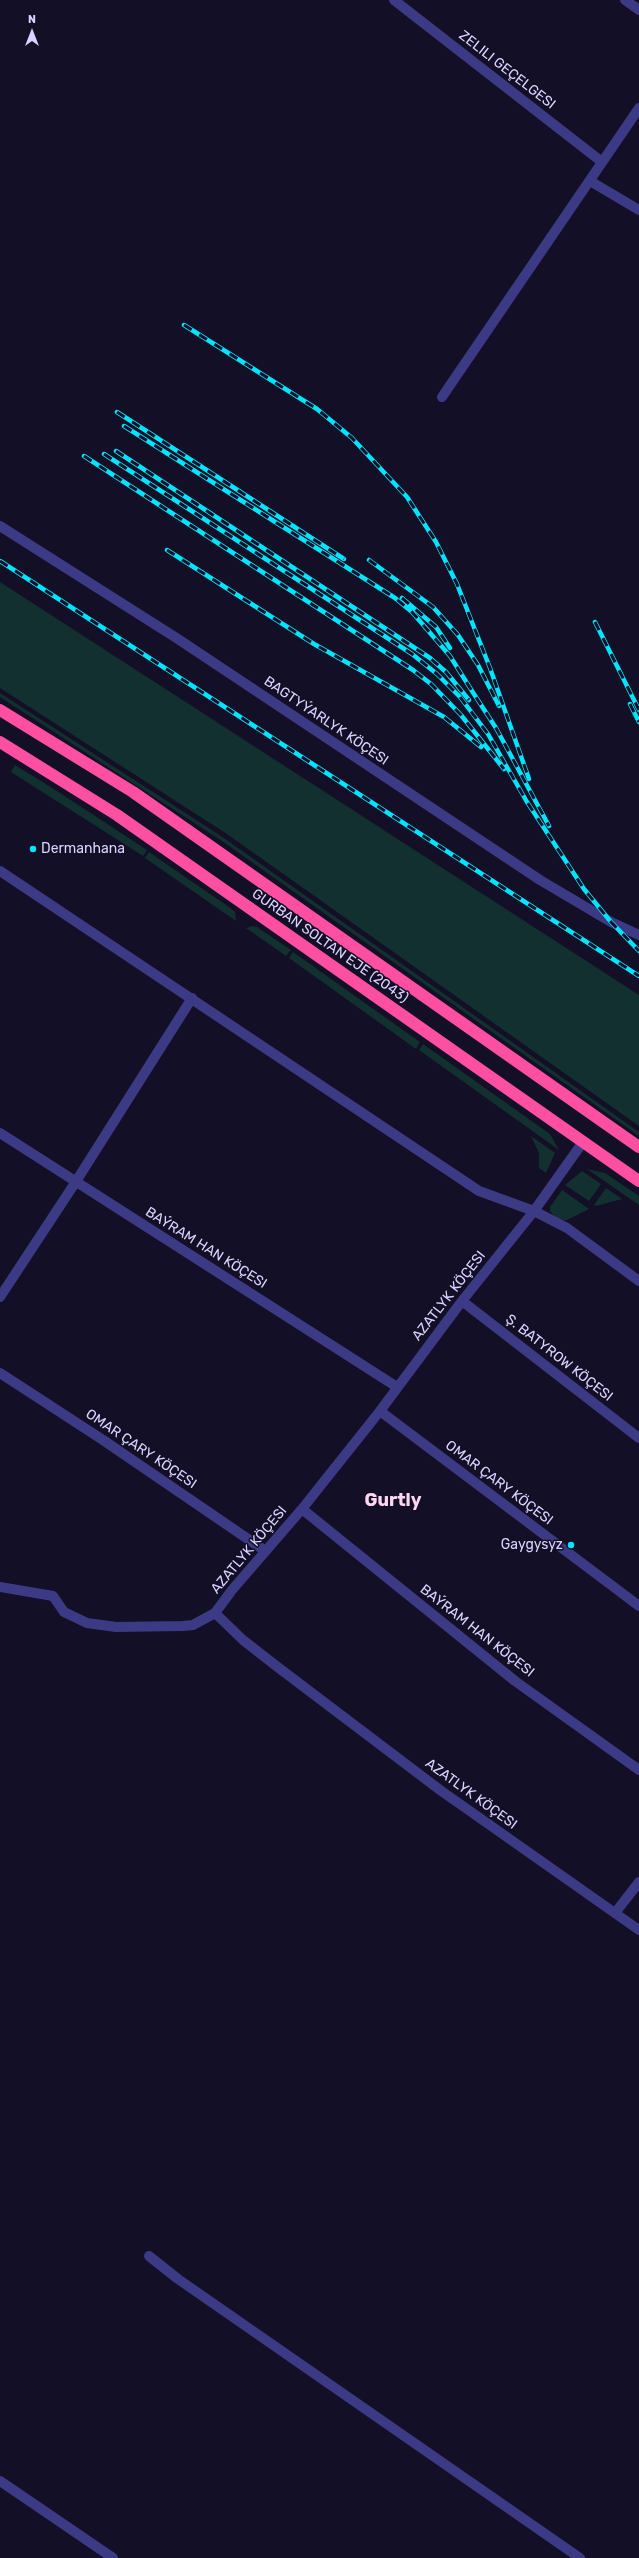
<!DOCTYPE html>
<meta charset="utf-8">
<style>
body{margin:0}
#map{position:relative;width:639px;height:2558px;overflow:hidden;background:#130f26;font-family:Rubik,sans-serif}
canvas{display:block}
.north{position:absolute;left:12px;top:12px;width:40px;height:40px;-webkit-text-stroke:3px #130f26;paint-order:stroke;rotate:0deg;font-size:11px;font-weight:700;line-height:16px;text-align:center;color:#d9d4ff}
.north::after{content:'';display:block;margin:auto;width:14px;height:18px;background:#d9d4ff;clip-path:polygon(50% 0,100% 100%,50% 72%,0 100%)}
</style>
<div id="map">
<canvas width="639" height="2558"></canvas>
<div class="north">N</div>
</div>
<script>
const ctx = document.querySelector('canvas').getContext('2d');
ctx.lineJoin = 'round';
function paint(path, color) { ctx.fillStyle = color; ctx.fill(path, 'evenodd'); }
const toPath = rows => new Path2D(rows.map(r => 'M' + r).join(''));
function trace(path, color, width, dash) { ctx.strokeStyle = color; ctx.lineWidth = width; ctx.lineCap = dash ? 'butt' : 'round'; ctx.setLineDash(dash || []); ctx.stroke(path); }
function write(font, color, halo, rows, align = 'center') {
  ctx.font = font + ' Rubik,sans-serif'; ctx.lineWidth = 3; ctx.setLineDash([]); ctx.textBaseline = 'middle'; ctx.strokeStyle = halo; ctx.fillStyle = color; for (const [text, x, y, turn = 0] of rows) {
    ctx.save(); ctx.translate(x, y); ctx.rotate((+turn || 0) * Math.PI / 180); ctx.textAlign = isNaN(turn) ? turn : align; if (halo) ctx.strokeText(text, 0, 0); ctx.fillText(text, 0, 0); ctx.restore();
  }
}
paint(toPath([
 [0,582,639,995,639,1126,227,834,0,688],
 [0,693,224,838,639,1132,639,1136,222,841,0,697],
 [15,765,54,789,147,850,143,856,11,772],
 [149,852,229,907,235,912,236,921,145,858],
 [252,926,257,927,291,950,286,956,246,928],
 [293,952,420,1042,416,1049,289,958],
 [423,1044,550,1134,559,1150,419,1050],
 [531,1136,555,1153,546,1173,539,1168,539,1153],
 [587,1169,605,1173,639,1196,639,1205],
 [582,1171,601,1184,589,1201,565,1185],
 [606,1188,622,1199,596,1206,594,1205],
 [562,1190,589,1209,567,1220,560,1220,554,1216,550,1211,550,1207]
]), '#12302f');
trace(toPath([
 [394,0,602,162],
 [625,0,639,10],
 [590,181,639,210],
 [442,397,639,108],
 [0,526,178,639,540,880,611,922,639,935],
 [0,871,479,1191,534,1211,567,1228,639,1281],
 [0,1133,397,1387],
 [583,1142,534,1211,462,1301,380,1411,302,1509,232,1590,215,1613,243,1640,275,1665,440,1790,639,1930],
 [0,1297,75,1183,192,998],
 [462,1301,639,1438],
 [0,1373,103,1440,264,1550],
 [380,1411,639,1606],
 [302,1509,515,1681,639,1770],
 [0,1587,53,1596,64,1612,87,1623,116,1627,183,1626,193,1625,215,1613],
 [615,1913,639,1882],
 [149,2256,178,2279,580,2558],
 [0,2481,113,2558]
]), '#3d3a85', 10);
trace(toPath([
 [0,710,133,792,639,1147],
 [0,742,117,815,639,1181]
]), '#ff4fa3', 12);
const rail = toPath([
 [184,325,317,409,352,438,407,497,436,542,457,584,490,668,529,779],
 [117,412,344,559],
 [124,426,395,598,412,612,450,656,472,691,496,728,549,826],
 [116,451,430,658,446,672,469,700],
 [104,454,412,654,437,674,460,697,488,734,527,802,584,889,611,922,639,951],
 [84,456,413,670,431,684,461,715,504,769],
 [167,550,314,644,444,717,481,747],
 [369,560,433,607,458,635,478,665,499,706],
 [0,561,639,976],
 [402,598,436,627,450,648],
 [595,622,639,710],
 [630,704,639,722]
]);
trace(rail, '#00e5ff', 4.5);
trace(rail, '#130f26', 3, [9]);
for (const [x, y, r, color] of [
 [33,849,4,"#00e5ff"],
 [571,1545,4,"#00e5ff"]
]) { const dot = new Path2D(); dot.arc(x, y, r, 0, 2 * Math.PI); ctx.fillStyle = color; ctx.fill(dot); trace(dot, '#130f26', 1.5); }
write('14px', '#d9d4ff', '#130f26', [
 ["ZELILI GEÇELGESI",507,70,38],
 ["BAGTYÝARLYK KÖÇESI",326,721,34],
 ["GURBAN SOLTAN EJE (2043)",330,946,35],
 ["BAÝRAM HAN KÖÇESI",206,1248,32],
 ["AZATLYK KÖÇESI",449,1296,-52],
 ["Ş. BATYROW KÖÇESI",559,1358,38],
 ["OMAR ÇARY KÖÇESI",141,1449,34],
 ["OMAR ÇARY KÖÇESI",499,1483,37],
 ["AZATLYK KÖÇESI",249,1550,-50],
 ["BAÝRAM HAN KÖÇESI",477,1631,38],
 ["AZATLYK KÖÇESI",471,1794,36]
]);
write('14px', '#d9d4ff', '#130f26', [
 ["Dermanhana",41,849],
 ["Gaygysyz",563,1545,"right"]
], 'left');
write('bold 18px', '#ffd6f0', '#130f26', [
 ["Gurtly",393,1501]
]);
</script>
